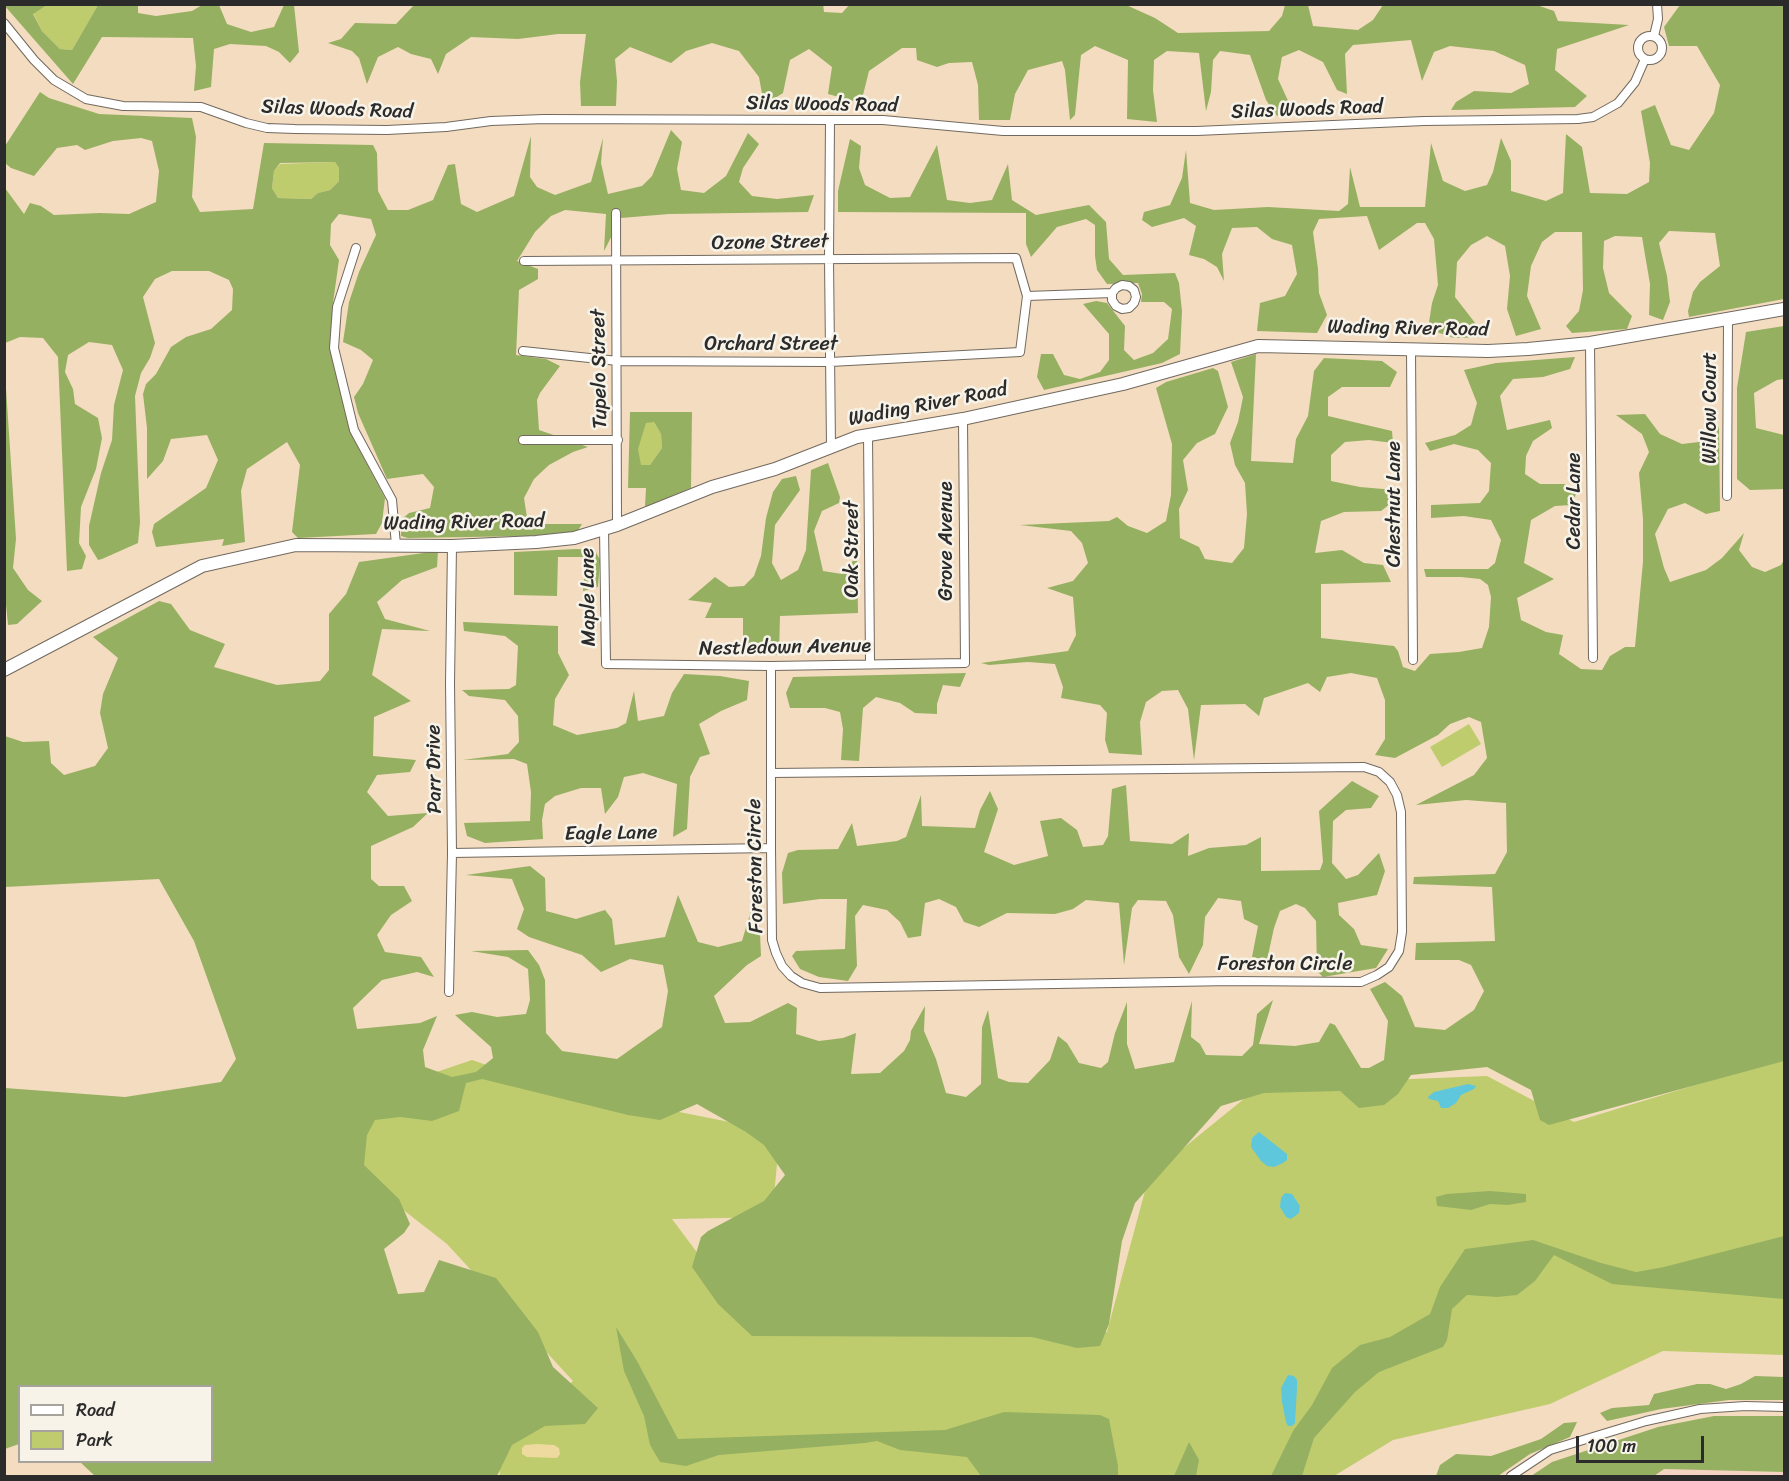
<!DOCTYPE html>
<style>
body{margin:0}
#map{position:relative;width:1789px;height:1481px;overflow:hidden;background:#f4dcc0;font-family:Sriracha,sans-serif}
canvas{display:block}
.frame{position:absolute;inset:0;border:6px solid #2b2b2b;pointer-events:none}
.legend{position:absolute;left:18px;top:1385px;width:195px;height:78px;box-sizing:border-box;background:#f7f3e8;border:2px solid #a5a39c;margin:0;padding:8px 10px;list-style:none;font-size:18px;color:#2b2b2b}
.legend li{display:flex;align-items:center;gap:12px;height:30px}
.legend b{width:30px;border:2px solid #a5a39c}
.scale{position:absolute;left:1576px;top:1436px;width:128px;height:27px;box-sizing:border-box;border:3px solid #2b2b2b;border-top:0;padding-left:8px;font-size:18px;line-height:21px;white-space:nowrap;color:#2b2b2b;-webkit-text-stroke:4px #f7f3e8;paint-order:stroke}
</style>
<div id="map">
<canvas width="1789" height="1481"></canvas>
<div class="frame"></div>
<ul class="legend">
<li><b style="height:8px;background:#fff"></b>Road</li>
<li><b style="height:16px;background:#becc6e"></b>Park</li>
</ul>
<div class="scale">100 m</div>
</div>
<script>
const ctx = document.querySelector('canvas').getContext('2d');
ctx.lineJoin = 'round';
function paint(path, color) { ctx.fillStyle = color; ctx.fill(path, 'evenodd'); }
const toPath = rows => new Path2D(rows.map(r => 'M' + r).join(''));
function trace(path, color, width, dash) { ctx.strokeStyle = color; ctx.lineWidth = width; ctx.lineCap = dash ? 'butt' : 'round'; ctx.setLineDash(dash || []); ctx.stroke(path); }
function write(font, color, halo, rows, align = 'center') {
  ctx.font = font + ' Sriracha,sans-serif'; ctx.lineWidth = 5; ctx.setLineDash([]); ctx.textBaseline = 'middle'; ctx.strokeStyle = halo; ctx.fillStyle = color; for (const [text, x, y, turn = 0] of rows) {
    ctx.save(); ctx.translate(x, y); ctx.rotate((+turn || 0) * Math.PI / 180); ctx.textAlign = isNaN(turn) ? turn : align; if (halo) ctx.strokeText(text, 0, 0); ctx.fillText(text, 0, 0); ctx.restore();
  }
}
paint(toPath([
 [1784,1455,1784,1476,1651,1476,1655,1456]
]), '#f5d3c2');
paint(toPath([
 [47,5,98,5,72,50,60,49,42,31,33,13],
 [335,162,339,168,339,181,330,190,318,193,311,199,278,198,272,188,274,171,280,164],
 [646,422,654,422,661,434,662,448,650,465,640,465,637,449],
 [1469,724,1481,744,1442,767,1430,747],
 [1784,1058,1784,1355,1663,1351,1550,1404,1393,1440,1334,1476,500,1476,498,1450,573,1381,447,1244,351,1169,360,1116,401,1084,472,1060,548,1086,780,1132,772,1217,672,1219,749,1322,1107,1332,1149,1176,1261,1085,1487,1076,1574,1122]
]), '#becc6e');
paint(toPath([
 [1686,4,1784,5,1784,299,1689,317,1688,311,1693,292,1700,282,1720,266,1715,233,1669,231,1659,243,1667,276,1670,302,1663,320,1649,315,1650,284,1642,237,1615,236,1604,241,1603,268,1609,293,1632,316,1627,329,1572,333,1566,326,1579,311,1583,290,1582,232,1555,232,1542,242,1531,266,1527,296,1541,329,1516,336,1507,309,1510,276,1505,246,1487,236,1471,245,1457,262,1455,297,1486,337,1454,338,1428,329,1432,303,1438,285,1434,239,1425,223,1417,223,1379,250,1367,216,1319,219,1313,232,1318,269,1319,293,1327,315,1317,333,1257,331,1260,303,1285,296,1297,274,1292,245,1272,239,1257,227,1232,228,1222,254,1224,281,1217,267,1204,259,1189,255,1196,226,1184,218,1152,227,1142,220,1144,212,1170,205,1182,178,1186,150,1190,203,1214,210,1268,207,1339,211,1348,204,1350,167,1360,207,1425,207,1431,143,1443,181,1465,191,1487,185,1493,172,1501,138,1511,161,1511,191,1546,201,1563,193,1566,134,1582,147,1590,193,1627,194,1649,182,1650,163,1641,111,1655,105,1671,145,1689,150,1714,113,1720,85,1697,46,1669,46,1664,27,1680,5],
 [4,5,47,5,33,14,42,31,60,49,72,50,98,5,138,5,138,13,156,16,192,11,202,5,219,5,227,24,251,32,274,27,284,5,294,5,299,52,290,63,279,52,266,46,230,44,214,49,211,87,194,91,196,66,193,38,102,37,73,84],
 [414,5,823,4,824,12,842,13,850,4,1124,4,1155,18,1178,33,1269,31,1282,16,1285,5,1308,5,1313,26,1358,30,1373,20,1383,5,1534,4,1554,11,1558,21,1629,25,1557,49,1555,70,1587,96,1575,107,1451,110,1456,102,1474,91,1511,93,1529,84,1525,65,1494,51,1450,46,1434,52,1422,81,1411,40,1353,45,1345,54,1347,94,1337,90,1323,62,1299,50,1282,57,1278,79,1291,107,1277,116,1266,100,1250,55,1220,51,1213,60,1211,92,1206,111,1199,53,1167,51,1154,60,1153,90,1157,122,1127,119,1128,60,1095,46,1081,55,1075,115,1070,120,1065,70,1062,61,1028,70,1015,94,1010,120,979,120,978,85,972,62,949,63,937,67,917,60,916,48,902,48,869,71,861,103,828,94,832,67,809,49,790,60,783,93,764,105,759,77,739,51,712,43,686,51,671,63,630,47,615,59,617,81,616,106,581,106,580,82,586,34,558,34,518,39,471,37,446,54,438,74,431,59,411,54,398,47,378,57,367,84,359,58,352,51,328,43,341,39,355,23,396,24],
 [40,92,49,98,99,114,192,118,196,137,192,197,200,212,253,209,264,143,373,145,377,153,378,191,388,210,408,210,433,200,448,165,455,164,461,204,477,212,514,196,531,136,530,177,537,187,555,195,591,182,603,138,601,163,608,194,642,186,652,176,671,130,682,142,677,169,681,190,704,193,726,176,748,133,759,144,743,168,739,182,752,196,777,199,814,195,808,212,669,214,621,218,604,251,606,214,565,210,551,216,535,232,517,261,538,269,538,279,519,290,516,355,546,359,560,366,540,393,537,400,539,430,588,447,573,452,549,465,534,479,524,498,528,524,582,524,577,532,528,536,408,538,401,536,401,520,409,513,430,508,434,487,423,474,387,479,358,413,354,397,363,384,373,360,361,350,343,342,349,302,359,272,376,235,371,219,339,214,331,224,330,245,339,260,333,303,331,348,351,434,385,498,382,523,376,534,298,538,292,532,300,465,287,442,247,469,241,491,245,542,222,546,224,539,156,547,152,532,154,524,206,488,218,460,207,435,171,439,163,461,147,479,147,428,143,394,146,384,156,374,171,347,186,337,211,329,232,310,233,289,229,280,209,271,172,271,155,279,143,297,155,343,150,358,141,373,135,396,140,522,138,543,102,559,98,560,89,545,89,526,101,473,112,440,114,405,123,370,112,345,89,342,68,355,65,372,73,389,75,404,98,418,102,438,96,469,81,507,79,543,86,556,82,569,67,571,58,357,43,338,20,337,5,343,5,188,24,214,30,203,41,206,54,215,100,213,129,214,156,202,159,171,152,141,141,138,113,141,85,150,77,145,57,148,34,176,11,168,5,163,5,146],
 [335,162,339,168,339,181,330,190,318,193,311,199,278,198,272,188,274,171,280,163],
 [850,139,861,146,859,168,865,185,890,198,910,197,937,145,947,200,970,203,992,200,1008,164,1012,200,1036,215,1089,205,1106,222,1109,259,1123,275,1175,273,1179,283,1182,311,1180,354,1162,363,1044,390,1037,377,1041,354,1053,354,1064,375,1080,379,1100,372,1109,360,1109,334,1083,304,1096,301,1107,303,1125,326,1124,350,1134,360,1153,353,1168,339,1172,309,1164,302,1141,302,1142,294,1138,283,1107,284,1097,270,1095,256,1095,225,1086,219,1057,227,1031,257,1026,244,1026,213,838,212,838,191],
 [1784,326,1784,379,1777,380,1754,393,1756,428,1784,435,1784,489,1750,490,1737,479,1737,388,1746,332],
 [1256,354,1251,461,1293,463,1296,439,1308,416,1314,371,1324,358,1382,361,1397,372,1390,387,1342,387,1328,397,1328,416,1392,431,1393,443,1369,440,1345,442,1331,455,1331,481,1360,487,1395,490,1395,500,1381,511,1344,512,1321,521,1315,553,1342,550,1364,563,1383,565,1391,582,1321,584,1321,638,1394,646,1398,651,1403,667,1415,671,1430,654,1459,652,1482,648,1489,627,1491,597,1488,585,1480,579,1461,577,1426,577,1424,569,1488,569,1495,563,1501,540,1491,520,1464,516,1431,518,1431,505,1480,503,1489,491,1491,463,1478,450,1454,444,1430,451,1425,443,1455,435,1471,425,1477,403,1464,370,1496,363,1575,357,1570,369,1543,377,1513,379,1500,396,1507,430,1550,420,1552,428,1533,441,1526,456,1525,474,1540,484,1564,484,1578,490,1571,505,1555,506,1531,520,1524,563,1554,579,1517,598,1521,620,1546,632,1563,635,1559,654,1581,669,1602,670,1610,656,1625,647,1635,647,1643,562,1643,519,1639,473,1649,452,1642,434,1616,415,1645,414,1660,434,1682,444,1699,442,1719,426,1720,511,1706,514,1685,503,1668,509,1655,534,1664,568,1670,582,1706,570,1722,558,1744,533,1739,550,1752,567,1765,572,1781,565,1784,560,1784,1061,1549,1125,1540,1120,1531,1090,1487,1067,1411,1075,1398,1094,1384,1105,1359,1108,1340,1091,1264,1093,1221,1106,1135,1203,1122,1241,1109,1324,1100,1346,1077,1348,1032,1337,752,1336,718,1304,692,1267,701,1237,708,1231,764,1201,785,1175,764,1145,746,1132,697,1104,660,1120,628,1115,482,1079,466,1083,459,1111,432,1121,400,1117,375,1120,367,1135,364,1165,399,1199,410,1224,404,1233,384,1249,398,1294,424,1292,439,1260,496,1278,538,1332,553,1367,598,1408,585,1424,545,1426,512,1445,497,1476,95,1476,80,1462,212,1462,212,1386,20,1386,19,1444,5,1449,5,1088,125,1097,221,1082,236,1059,194,941,159,879,5,887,5,736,23,742,49,741,51,763,64,775,95,766,108,748,100,713,103,694,118,658,93,637,159,601,171,604,190,630,225,644,214,667,277,685,320,681,329,670,329,614,346,594,359,562,438,551,437,567,402,580,377,602,385,619,430,631,382,629,372,675,411,701,374,717,373,756,416,760,410,772,377,775,367,792,388,816,428,813,413,827,371,846,371,879,379,886,404,886,412,901,391,915,377,935,385,952,421,957,434,977,417,972,382,980,353,1008,357,1029,420,1023,437,1016,423,1050,425,1067,452,1077,476,1072,493,1058,491,1047,455,1015,472,1012,497,1017,526,1014,530,1000,528,969,508,957,471,951,528,950,539,965,545,980,546,1033,562,1051,617,1059,662,1027,668,991,663,965,630,959,601,972,582,955,529,937,517,929,524,909,512,879,466,875,530,866,545,878,546,911,576,919,605,910,612,919,615,945,665,937,678,895,698,942,718,947,742,941,758,887,761,956,747,965,714,996,725,1023,750,1022,788,1003,797,1008,796,1034,819,1041,843,1038,856,1033,851,1074,880,1073,904,1051,910,1040,911,1031,925,1006,924,1031,936,1059,946,1093,966,1097,981,1084,982,1027,988,1010,998,1078,1009,1082,1028,1083,1050,1060,1058,1036,1067,1043,1079,1063,1101,1068,1108,1062,1115,1033,1127,1002,1127,1044,1135,1069,1174,1062,1192,1001,1191,1037,1200,1044,1206,1055,1242,1056,1253,1045,1257,1014,1273,1000,1259,1044,1295,1046,1319,1042,1330,1023,1335,1025,1361,1068,1369,1068,1384,1060,1388,1021,1370,989,1385,982,1402,996,1415,1027,1445,1030,1474,1010,1484,991,1471,965,1459,960,1415,960,1416,943,1495,941,1492,887,1413,884,1414,877,1495,874,1507,852,1506,803,1466,800,1416,805,1474,775,1487,758,1481,722,1469,717,1450,724,1438,735,1395,758,1375,755,1385,739,1385,700,1377,678,1351,673,1327,677,1320,692,1308,683,1264,698,1259,716,1245,704,1201,705,1194,760,1188,709,1178,690,1162,691,1146,702,1140,722,1142,755,1109,753,1105,740,1107,713,1100,705,1061,698,1063,687,1055,664,1028,662,989,665,981,663,1068,651,1076,635,1073,597,1047,588,1073,581,1088,563,1082,543,1071,531,1020,525,1109,521,1117,517,1128,526,1147,533,1166,521,1171,495,1172,444,1156,388,1166,382,1213,368,1218,371,1228,407,1215,434,1197,443,1183,460,1188,490,1179,509,1180,538,1199,547,1205,559,1232,563,1244,548,1247,514,1245,483,1235,465,1230,443,1238,422,1243,397,1231,362],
 [5,373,16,539,13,568,28,590,42,601,17,624,8,625,4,584],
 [630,412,692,412,691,488,645,507,646,488,628,488],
 [654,422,661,434,662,448,650,465,641,465,638,449,646,423],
 [828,463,840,497,839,503,822,511,814,531,823,571,842,574,857,556,858,613,780,616,779,655,743,651,743,618,705,618,712,603,688,600,715,577,729,587,744,586,754,576,761,556,766,518,773,492,782,479,796,476,800,490,775,525,772,563,781,580,798,570,806,550,811,470],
 [576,549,595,550,600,560,598,587,583,591,586,557,558,557,557,596,514,595,514,552],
 [463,622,558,626,558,653,569,675,555,699,553,725,577,735,617,728,626,723,634,691,638,721,664,716,672,693,684,674,720,676,749,681,747,700,721,711,699,724,710,754,700,757,690,777,687,829,673,837,677,784,643,773,624,777,618,797,605,814,601,788,581,788,555,796,545,804,542,820,543,839,485,843,467,836,464,823,530,821,531,792,527,764,514,759,463,760,508,754,519,742,518,716,505,700,469,696,462,690,509,689,516,685,518,646,505,636,464,631],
 [966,673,960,687,943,685,937,704,937,714,915,713,900,703,876,697,863,708,859,761,841,760,843,729,840,712,825,708,790,708,786,693,793,677],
 [1352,781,1379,796,1371,808,1346,810,1333,821,1332,863,1346,879,1358,875,1379,853,1385,871,1377,895,1338,903,1339,915,1354,929,1361,945,1388,949,1376,968,1323,977,1317,971,1316,921,1305,908,1296,904,1280,911,1274,928,1267,960,1252,957,1258,926,1244,919,1241,901,1218,898,1205,917,1203,945,1189,974,1179,957,1173,915,1166,901,1138,900,1132,908,1124,965,1119,903,1086,900,1073,909,1055,914,1007,913,979,927,964,922,956,907,939,899,925,903,921,936,908,938,900,922,887,910,863,905,855,916,857,966,848,981,819,977,800,969,792,956,796,951,845,949,847,899,820,899,783,904,782,873,788,853,798,850,838,849,852,823,857,846,897,841,906,837,921,795,922,826,975,828,980,810,990,791,998,809,984,852,1014,865,1048,856,1040,821,1061,818,1077,830,1083,847,1103,845,1108,836,1112,789,1126,785,1130,841,1172,844,1189,833,1188,856,1209,848,1246,845,1261,837,1261,871,1320,870,1323,862,1319,811],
 [1490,1191,1526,1194,1526,1202,1508,1205,1490,1204,1471,1210,1437,1206,1436,1197,1447,1194],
 [1784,1236,1784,1299,1612,1284,1554,1255,1535,1281,1517,1295,1497,1297,1467,1295,1452,1309,1447,1340,1443,1347,1379,1372,1355,1392,1314,1438,1302,1476,1271,1476,1293,1431,1312,1405,1332,1368,1360,1345,1390,1337,1430,1314,1440,1287,1465,1249,1533,1240,1601,1263,1636,1272,1664,1267],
 [616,1327,637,1361,678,1439,945,1430,1004,1412,1100,1415,1109,1419,1118,1466,1118,1476,981,1476,967,1457,900,1450,877,1441,865,1443,719,1455,686,1466,660,1462,650,1445,644,1416,624,1371],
 [1755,1376,1784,1377,1784,1400,1729,1400,1661,1409,1607,1421,1600,1413,1612,1408,1649,1405,1654,1394,1697,1384,1710,1384,1726,1389,1741,1384],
 [1714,1416,1784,1416,1784,1472,1664,1469,1654,1476,1531,1476,1552,1462,1658,1427],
 [1577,1422,1570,1437,1530,1454,1498,1476,1436,1476,1440,1465,1456,1454,1491,1456,1541,1439,1564,1423],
 [1189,1442,1199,1460,1196,1476,1174,1476]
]), '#96b061');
paint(toPath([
 [538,1444,554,1445,559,1448,560,1454,557,1458,527,1457,522,1454,522,1448,525,1445]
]), '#eeda9e');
paint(toPath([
 [1468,1084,1476,1086,1474,1089,1461,1095,1456,1103,1448,1108,1441,1108,1438,1101,1429,1099,1428,1097,1434,1092],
 [1259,1132,1287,1154,1287,1160,1283,1163,1274,1167,1267,1166,1261,1161,1251,1147,1252,1138],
 [1285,1193,1292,1194,1300,1206,1299,1213,1291,1219,1286,1217,1280,1207,1281,1198],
 [1288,1375,1294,1376,1297,1380,1297,1388,1295,1423,1292,1426,1288,1426,1286,1422,1282,1402,1281,1388]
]), '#5fc7db');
const street = toPath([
 [4,23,34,60,54,80,86,99,123,106,201,107,246,123,267,128,295,129,387,130,446,127,491,121,544,119,830,120,883,120,1003,131,1197,131,1424,121,1578,119,1593,117,1618,103,1635,82,1645,59],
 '1638 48a12 12 0 1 1 24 0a12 12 0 1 1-24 0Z',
 [1654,36,1658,19,1657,4],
 [830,120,829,259,831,447],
 [616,213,617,525],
 [356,248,337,307,334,348,354,430,392,500,396,545],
 [1027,296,1112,293,1116,288,1122,285,1129,286,1134,290,1136,297,1134,303,1129,308,1122,309,1116,306,1112,300,1112,293],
 [1590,343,1593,658],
 [1411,348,1413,660],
 [523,351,618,361,830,362,1020,352,1027,296,1016,258,524,261],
 [868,434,870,663],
 [523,440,618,440],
 [1727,496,1728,320],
 [604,529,606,664,771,666,965,663,963,419],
 [771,666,771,848,772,940,776,953,782,966,791,976,802,983,820,988,1232,981,1361,982,1377,975,1389,967,1399,951,1402,932,1401,812,1397,795,1390,782,1379,772,1364,767,771,773],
 [452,853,771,848],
 [449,992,452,853,450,683,452,546],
 [1511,1476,1550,1450,1646,1421,1700,1409,1745,1406,1784,1407]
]);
const secondary = toPath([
 [4,670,202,566,296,545,452,546,536,542,574,538,617,525,712,487,775,469,857,437,963,419,1123,384,1258,346,1488,351,1528,349,1590,343,1784,309]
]);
trace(street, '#71695f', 10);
trace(secondary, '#71695f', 14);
trace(street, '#fff', 8);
trace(secondary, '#fff', 12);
write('20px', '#2b2b2b', '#f7f3e8', [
 ["Silas Woods Road",822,105,1],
 ["Silas Woods Road",337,110,2],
 ["Silas Woods Road",1307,110,-2],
 ["Ozone Street",770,243,-1],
 ["Wading River Road",1408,329,1],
 ["Orchard Street",771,345],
 ["Tupelo Street",600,369,-91],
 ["Wading River Road",928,405,-11],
 ["Willow Court",1711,408,-90],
 ["Cedar Lane",1575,501,-90],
 ["Chestnut Lane",1395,504,-90],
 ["Wading River Road",464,523,-1],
 ["Grove Avenue",947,541,-90],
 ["Oak Street",853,549,-90],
 ["Maple Lane",589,597,-91],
 ["Nestledown Avenue",785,648,-1],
 ["Parr Drive",435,769,-91],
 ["Eagle Lane",611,834,-1],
 ["Foreston Circle",756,866,-91],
 ["Foreston Circle",1285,965]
]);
</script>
